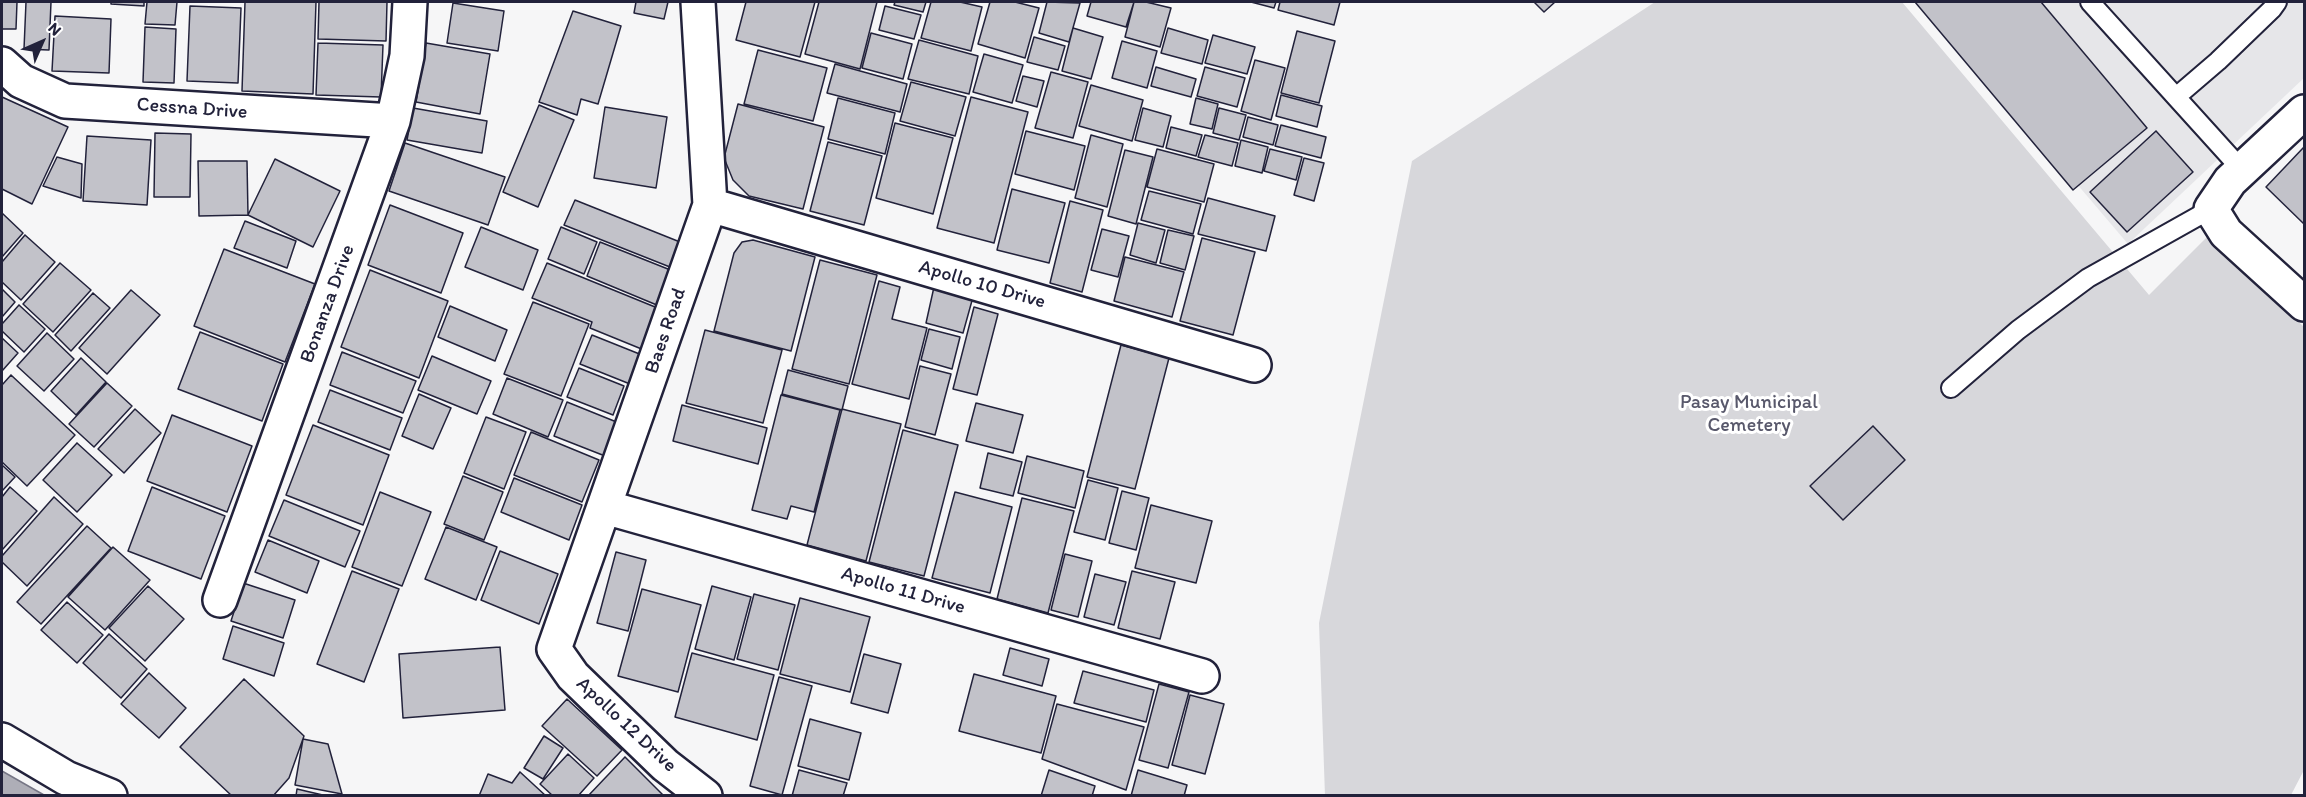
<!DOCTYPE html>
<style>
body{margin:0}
#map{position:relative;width:2306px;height:797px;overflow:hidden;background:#f6f6f7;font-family:Itim,sans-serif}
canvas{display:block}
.frame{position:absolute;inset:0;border:3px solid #22223b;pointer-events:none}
.north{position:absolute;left:12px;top:12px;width:60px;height:60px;-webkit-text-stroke:4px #fff;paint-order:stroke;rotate:45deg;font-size:16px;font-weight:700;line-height:24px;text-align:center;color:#22223b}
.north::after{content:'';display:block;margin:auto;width:21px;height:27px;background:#22223b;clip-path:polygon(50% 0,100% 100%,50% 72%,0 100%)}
</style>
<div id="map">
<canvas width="2306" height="797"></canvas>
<div class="frame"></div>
<div class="north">N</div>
</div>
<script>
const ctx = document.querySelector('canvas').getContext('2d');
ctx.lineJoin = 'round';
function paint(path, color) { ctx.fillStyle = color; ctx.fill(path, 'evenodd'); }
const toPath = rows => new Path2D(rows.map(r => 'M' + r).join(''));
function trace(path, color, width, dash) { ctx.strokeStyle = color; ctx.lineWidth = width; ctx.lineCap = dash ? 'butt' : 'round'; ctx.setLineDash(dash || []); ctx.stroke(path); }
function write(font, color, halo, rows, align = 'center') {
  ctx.font = font + ' Itim,sans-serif'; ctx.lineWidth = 6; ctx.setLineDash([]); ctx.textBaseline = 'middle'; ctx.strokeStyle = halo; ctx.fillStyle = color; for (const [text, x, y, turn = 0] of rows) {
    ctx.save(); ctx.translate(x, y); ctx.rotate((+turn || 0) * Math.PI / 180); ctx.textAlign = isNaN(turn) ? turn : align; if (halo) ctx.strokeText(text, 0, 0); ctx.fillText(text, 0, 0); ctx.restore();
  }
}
paint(toPath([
 [1922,2,2304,2,2304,78,2128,244]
]), '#e6e6e9');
paint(toPath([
 [1655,2,1902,2,2149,295,2208,236,2304,327,2304,770,2291,795,1325,796,1319,623,1412,161]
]), '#d7d7db');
const water = toPath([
 [2,771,44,795,2,795,2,771]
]);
paint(water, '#aeaeb7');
trace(water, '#767685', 1.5);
const building = toPath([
 [2,2,17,2,16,29,2,29,2,2],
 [26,2,51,2,49,50,24,49,26,2],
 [111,2,144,2,144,6,111,4,111,2],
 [147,2,177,2,175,25,145,24,147,2],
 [245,2,316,2,313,94,242,91,245,2],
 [319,2,387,2,386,41,318,39,319,2],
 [636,2,668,2,664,19,634,13,636,2],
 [746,2,815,2,800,57,736,40,746,2],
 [819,2,877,2,860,69,805,54,819,2],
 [895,2,926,2,923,12,894,5,895,2],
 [931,2,960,2,982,7,971,51,921,38,931,2],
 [990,2,1015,2,1039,8,1025,58,978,44,990,2],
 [1047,2,1080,3,1069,42,1039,33,1047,2],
 [1091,2,1134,2,1126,27,1087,16,1091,2],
 [1134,2,1146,2,1171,8,1160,47,1125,37,1134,2],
 [1251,2,1276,2,1274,8,1251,2],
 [1280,2,1340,2,1334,25,1278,10,1280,2],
 [1534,2,1555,2,1544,12,1534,2],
 [1915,2,2041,2,2147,128,2073,190,1915,2],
 [453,3,504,11,498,51,447,43,453,3],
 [190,6,241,8,238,83,187,81,190,6],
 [885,6,921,15,914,39,879,30,885,6],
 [573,11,621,26,598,104,581,99,577,115,539,102,573,11],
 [55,16,111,19,109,73,52,71,55,16],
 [145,27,176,29,174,83,143,82,145,27],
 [1073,28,1103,37,1091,79,1062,71,1073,28],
 [1168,28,1208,40,1202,64,1161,53,1168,28],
 [1297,31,1335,41,1319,103,1281,93,1297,31],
 [871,33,912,44,903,79,862,68,871,33],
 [1213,35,1255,47,1247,74,1205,63,1213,35],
 [1034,37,1065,46,1058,70,1027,62,1034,37],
 [919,40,978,56,969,94,908,79,919,40],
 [1122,41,1157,51,1147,88,1112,78,1122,41],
 [318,43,383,45,381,97,316,95,318,43],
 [426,43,490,54,480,114,416,102,426,43],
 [758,50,827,68,813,121,744,104,758,50],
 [984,54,1023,65,1012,103,973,92,984,54],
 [1255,60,1285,68,1271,120,1241,111,1255,60],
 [835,64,907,84,900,112,827,93,835,64],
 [1156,67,1196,79,1191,97,1151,86,1156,67],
 [1205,67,1245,78,1237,107,1197,96,1205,67],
 [1051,72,1088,82,1073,138,1035,128,1051,72],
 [1023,76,1044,81,1037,107,1016,101,1023,76],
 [911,82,966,97,955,136,900,121,911,82],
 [1091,85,1143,100,1132,141,1079,126,1091,85],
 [1281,95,1322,106,1317,127,1276,116,1281,95],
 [2,97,68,127,32,204,2,189,2,97],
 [971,97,1028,112,994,243,937,228,971,97],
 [838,98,895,113,885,154,828,139,838,98],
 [1196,98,1218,104,1212,129,1190,124,1196,98],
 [738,104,824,127,803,209,749,196,733,180,724,158,738,104],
 [539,105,574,120,538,207,503,192,539,105],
 [605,107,667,117,656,188,594,178,605,107],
 [413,108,487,121,482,153,407,140,413,108],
 [1143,108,1171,116,1163,147,1135,140,1143,108],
 [1219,108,1246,115,1239,140,1213,133,1219,108],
 [1248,117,1278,125,1273,145,1243,137,1248,117],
 [895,123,953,138,933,214,876,198,895,123],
 [1281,125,1326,137,1321,158,1275,146,1281,125],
 [1171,127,1202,135,1196,156,1166,148,1171,127],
 [1026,131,1085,146,1074,190,1015,174,1026,131],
 [2156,131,2193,172,2127,232,2090,192,2156,131],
 [155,133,191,134,190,197,154,197,155,133],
 [1091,135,1123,144,1107,207,1075,198,1091,135],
 [1205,135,1238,143,1232,166,1198,157,1205,135],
 [87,136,151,140,147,205,83,201,87,136],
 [1241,140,1268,147,1262,173,1235,166,1241,140],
 [828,142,882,156,864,225,810,211,828,142],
 [405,143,505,177,488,225,389,191,405,143],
 [2304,147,2304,224,2266,187,2304,147],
 [1157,149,1214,164,1204,202,1147,187,1157,149],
 [1270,149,1302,157,1296,180,1264,171,1270,149],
 [1125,150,1153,157,1136,224,1108,216,1125,150],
 [57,157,82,164,81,198,43,186,57,157],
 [1304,158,1324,163,1314,201,1294,195,1304,158],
 [275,159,340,191,313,247,248,215,275,159],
 [198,161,247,161,248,215,199,216,198,161],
 [1012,189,1065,203,1049,263,997,250,1012,189],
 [1149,191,1201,204,1193,234,1141,220,1149,191],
 [1208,198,1275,216,1266,251,1198,234,1208,198],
 [575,200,690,246,680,271,564,225,575,200],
 [1070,201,1103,210,1082,292,1050,283,1070,201],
 [390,205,463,233,441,293,368,265,390,205],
 [2,213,23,233,2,257,2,213],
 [245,221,296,241,287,268,234,248,245,221],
 [1138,223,1165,230,1156,263,1130,255,1138,223],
 [481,227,538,250,523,290,465,267,481,227],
 [561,227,597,242,584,274,548,259,561,227],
 [1102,229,1129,236,1118,277,1091,270,1102,229],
 [1168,230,1194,236,1185,270,1160,263,1168,230],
 [25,235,55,262,21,300,2,282,2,262,25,235],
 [1202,238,1255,252,1233,335,1180,321,1202,238],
 [753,240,815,257,791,351,714,331,734,253,742,242,753,240],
 [600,242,678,273,664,308,587,276,600,242],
 [224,249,315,284,285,362,194,326,224,249],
 [1125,257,1184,272,1172,317,1114,301,1125,257],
 [820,260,877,275,849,384,792,369,820,260],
 [60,263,91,290,53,332,23,304,60,263],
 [547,263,660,309,644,350,590,328,592,322,532,298,547,263],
 [370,270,448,301,419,378,341,347,370,270],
 [879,281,900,287,892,319,927,328,909,399,852,384,879,281],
 [934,287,973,297,963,333,926,323,934,287],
 [2,289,15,302,2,317,2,289],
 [131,290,160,315,107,374,79,348,131,290],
 [93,293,110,308,71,351,55,335,93,293],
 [533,302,589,324,561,396,504,374,533,302],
 [19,305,45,329,24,352,2,331,2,324,19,305],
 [450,306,507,330,495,361,438,337,450,306],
 [974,307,998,314,977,395,953,389,974,307],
 [929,329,960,337,952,369,921,360,929,329],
 [705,330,782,350,763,423,686,403,705,330],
 [200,332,283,364,262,421,178,389,200,332],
 [47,333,74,359,44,391,17,366,47,333],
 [592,335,642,355,630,384,580,364,592,335],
 [2,338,18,353,2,371,2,338],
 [1121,345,1169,358,1135,489,1087,477,1121,345],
 [342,352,416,381,403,413,330,385,342,352],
 [432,356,491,381,477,414,418,390,432,356],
 [81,358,106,382,76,415,51,391,81,358],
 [920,366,951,374,935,435,905,427,920,366],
 [579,368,624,386,613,415,567,397,579,368],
 [788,370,848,386,842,410,782,394,788,370],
 [11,375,75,435,27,486,2,462,2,385,11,375],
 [507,378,563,400,548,437,493,414,507,378],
 [107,383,132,406,94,447,69,424,107,383],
 [330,390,402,418,390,450,318,422,330,390],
 [419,394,451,408,433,449,402,436,419,394],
 [781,395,840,410,814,512,791,506,787,519,752,510,781,395],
 [567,402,619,423,605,456,554,436,567,402],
 [976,403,1023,415,1013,453,966,441,976,403],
 [682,405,767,428,758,464,673,441,682,405],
 [135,409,161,433,124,473,98,449,135,409],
 [842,409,901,424,866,561,807,545,842,409],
 [172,415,252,446,227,512,147,481,172,415],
 [486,417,526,432,504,489,464,473,486,417],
 [313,425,389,455,363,525,286,495,313,425],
 [1873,426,1905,460,1843,520,1810,486,1873,426],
 [903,430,958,445,924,576,869,562,903,430],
 [531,432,599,460,582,502,514,475,531,432],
 [77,443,112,475,77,512,43,480,77,443],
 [988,453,1022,462,1013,496,980,488,988,453],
 [1027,456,1084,471,1075,508,1018,493,1027,456],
 [2,465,15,477,2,491,2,465],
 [463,476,503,492,484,540,444,524,463,476],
 [514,478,582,505,569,540,501,512,514,478],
 [1088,480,1118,488,1105,540,1074,532,1088,480],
 [10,487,37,511,2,550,2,497,10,487],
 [152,487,225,516,201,579,128,551,152,487],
 [1122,491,1149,498,1136,550,1109,543,1122,491],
 [380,492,431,512,402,586,352,567,380,492],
 [955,492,1012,507,990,593,932,578,955,492],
 [54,497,83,524,27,586,2,562,2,556,54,497],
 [1022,498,1074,511,1048,613,997,599,1022,498],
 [284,500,360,531,345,567,269,536,284,500],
 [1151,505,1212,521,1196,583,1135,568,1151,505],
 [87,526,111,548,41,624,17,602,87,526],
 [446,527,497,547,476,600,425,579,446,527],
 [268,540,319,561,307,593,255,572,268,540],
 [113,547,150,580,105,630,68,597,113,547],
 [500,551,558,574,539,624,481,600,500,551],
 [616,552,646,560,628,631,597,623,616,552],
 [1065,554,1092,561,1078,617,1051,610,1065,554],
 [352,571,399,589,364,682,317,664,352,571],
 [1132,571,1175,582,1160,639,1118,628,1132,571],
 [1095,574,1126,582,1114,625,1084,617,1095,574],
 [243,583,295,600,283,638,231,621,243,583],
 [148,586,184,619,145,661,109,628,148,586],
 [712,586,751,597,734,660,695,649,712,586],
 [642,589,701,605,678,692,618,676,642,589],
 [754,594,795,605,778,670,737,659,754,594],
 [800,598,870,617,850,692,780,674,800,598],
 [67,602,103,635,77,663,41,630,67,602],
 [233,626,284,643,274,676,223,659,233,626],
 [109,634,147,669,121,698,83,663,109,634],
 [500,647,505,710,403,718,399,654,500,647],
 [1010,648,1049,659,1042,686,1003,675,1010,648],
 [692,653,774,675,757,740,675,717,692,653],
 [864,654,901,664,888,713,851,703,864,654],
 [1083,671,1154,690,1146,722,1074,703,1083,671],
 [149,673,186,708,159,738,121,704,149,673],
 [974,674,1056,696,1041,753,959,731,974,674],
 [779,677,812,686,782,795,750,786,779,677],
 [244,679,304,736,289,778,273,796,232,796,180,747,244,679],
 [1159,684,1189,692,1168,768,1139,760,1159,684],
 [1190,695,1224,704,1205,774,1172,765,1190,695],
 [567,699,622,750,597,776,542,726,567,699],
 [1057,704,1144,727,1126,790,1042,759,1057,704],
 [810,719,861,733,849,780,798,766,810,719],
 [544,736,563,748,543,779,524,768,544,736],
 [303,739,328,744,342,794,295,785,303,739],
 [568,754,594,778,578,796,553,796,540,784,568,754],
 [625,757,664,796,588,796,625,757],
 [799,770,847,783,843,796,792,796,799,770],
 [1049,770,1095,786,1092,796,1041,796,1049,770],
 [1138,770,1187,785,1184,796,1131,796,1138,770],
 [520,772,546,796,479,796,488,774,512,783,520,772],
 [297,789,327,796,296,796,297,789]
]);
paint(building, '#c2c2c9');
trace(building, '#22223b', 1.5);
const lane = toPath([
 [2090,2,2242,170],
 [2176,97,2218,61,2272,9,2277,2],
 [1951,388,2018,330,2088,278,2211,209]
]);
const street = toPath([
 [698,2,710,205,554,649,573,676,605,707,665,765,705,796],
 [2,64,21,81,65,101,393,121],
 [2304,112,2230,181,2211,209,2226,233,2304,304],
 [710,205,1254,365],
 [605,507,1202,676],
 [220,600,393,121,407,56,410,2],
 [2,740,66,778,110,796]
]);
trace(lane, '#22223b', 22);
trace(street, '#22223b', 38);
trace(lane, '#fff', 18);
trace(street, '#fff', 33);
write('20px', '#22223b', '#fff', [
 ["Cessna Drive",192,109,4],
 ["Apollo 10 Drive",982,285,16],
 ["Bonanza Drive",328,304,-70],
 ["Baes Road",666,331,-71],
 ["Apollo 11 Drive",903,591,16],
 ["Apollo 12 Drive",626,725,43]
]);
write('20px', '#58586b', '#fff', [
 ["Pasay Municipal",1749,403],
 ["Cemetery",1749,426]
]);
</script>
